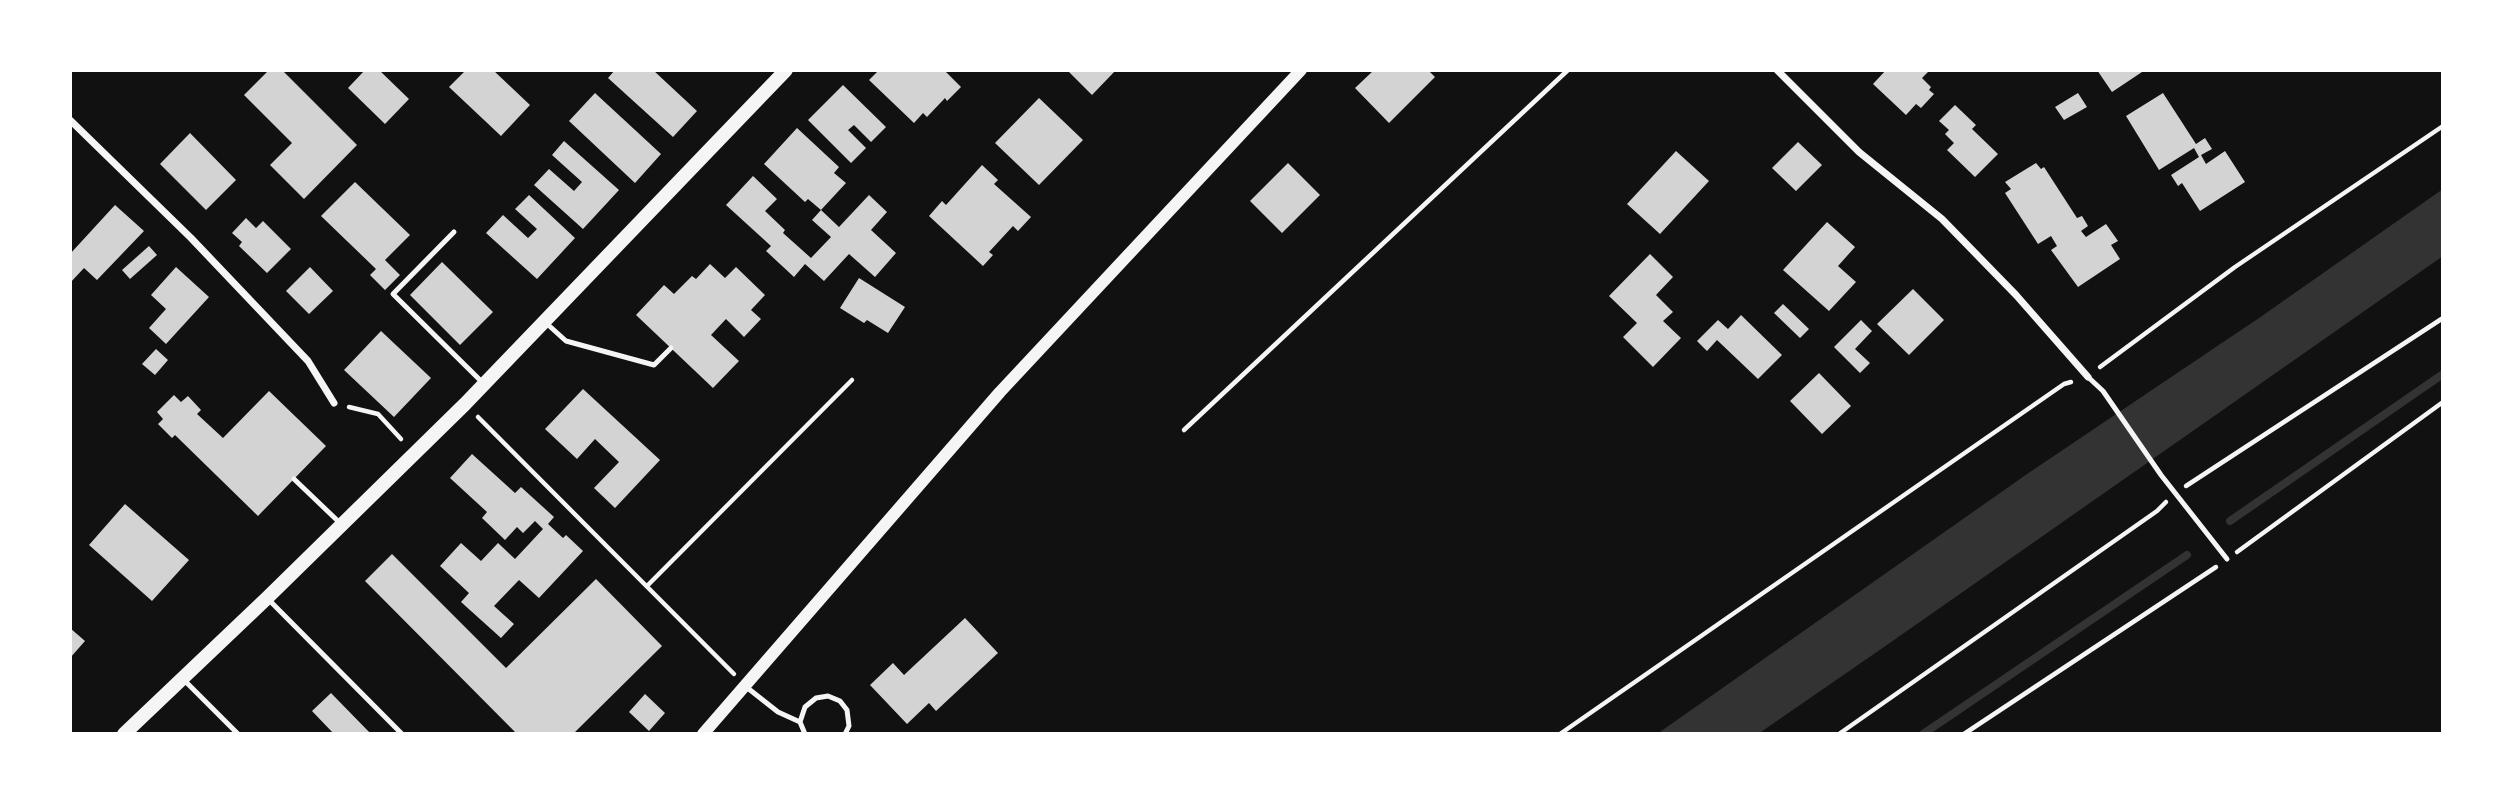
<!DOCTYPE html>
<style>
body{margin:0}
#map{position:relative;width:2513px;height:804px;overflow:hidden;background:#111;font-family:Georgia,serif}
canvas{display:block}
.frame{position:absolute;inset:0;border:72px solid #fff;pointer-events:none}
</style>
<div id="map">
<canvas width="2513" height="804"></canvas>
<div class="frame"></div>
</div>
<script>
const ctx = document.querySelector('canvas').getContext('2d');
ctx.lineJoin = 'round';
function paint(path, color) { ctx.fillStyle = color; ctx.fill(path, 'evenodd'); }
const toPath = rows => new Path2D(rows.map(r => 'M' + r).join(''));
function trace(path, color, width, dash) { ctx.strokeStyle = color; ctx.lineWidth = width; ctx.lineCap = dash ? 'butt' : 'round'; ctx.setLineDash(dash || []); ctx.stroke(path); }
paint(toPath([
 [2443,189,2443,256,1884,647,1758,734,1657,734,2027,474,2259,318]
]), '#333');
trace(toPath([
 [2230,521,2443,374],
 [1923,734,2187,555]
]), '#333', 8);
paint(toPath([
 [269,70,282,70,357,145,304,199,270,165,292,143,244,95],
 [365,70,379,70,409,99,385,124,348,88],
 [466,70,493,70,530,105,501,136,449,87],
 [615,70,653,70,697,111,673,137,608,78],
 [879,70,944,70,961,87,947,101,945,98,927,117,923,113,914,123,869,80],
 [1067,70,1116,70,1092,95],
 [1374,70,1428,70,1435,77,1389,123,1355,88],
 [1886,70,1930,70,1922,78,1931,87,1929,90,1934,94,1921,108,1916,104,1906,115,1873,84],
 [2097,70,2145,70,2112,92],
 [843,85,886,127,871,142,854,125,848,130,866,148,851,163,808,120],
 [595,93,661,154,635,183,569,121],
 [2078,93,2087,107,2064,120,2055,107],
 [2163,93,2196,144,2205,138,2212,149,2201,155,2206,164,2225,151,2245,182,2200,211,2182,183,2178,186,2171,175,2199,157,2194,148,2159,170,2126,116],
 [1039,98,1083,140,1039,185,995,143],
 [1955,105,1976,125,1972,129,1998,154,1975,177,1947,150,1954,143,1945,134,1949,130,1939,121],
 [797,128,839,167,834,173,846,183,821,210,808,199,805,202,764,164],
 [190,133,236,180,206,210,160,164],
 [564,141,619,190,583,229,534,185,549,169,574,191,582,182,552,155],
 [1798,142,1822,165,1796,191,1772,168],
 [1676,151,1709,181,1660,234,1627,204],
 [1288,163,1320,195,1282,233,1250,201],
 [2036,163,2041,169,2044,167,2077,218,2082,216,2088,226,2081,231,2086,237,2106,224,2118,241,2111,245,2120,259,2078,287,2051,250,2057,246,2051,236,2038,244,2005,193,2011,189,2005,182],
 [982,165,998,180,994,184,1031,217,1018,231,1013,226,989,252,993,255,983,266,929,216,942,201,946,205],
 [753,176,777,199,765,211,785,230,783,233,811,258,831,237,812,220,821,210,839,227,869,195,887,212,871,230,896,253,875,277,849,254,824,281,805,264,794,277,766,251,771,246,726,205],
 [355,182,410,235,385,260,400,275,385,290,370,275,376,269,321,216],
 [529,195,575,238,537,279,486,233,503,215,528,238,537,229,515,209],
 [115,205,144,231,97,280,84,268,70,283,70,254],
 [246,218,256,228,263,221,291,249,267,273,239,246,242,242,232,233],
 [1827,222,1855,247,1838,266,1856,282,1829,311,1783,270],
 [149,246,157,255,130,279,122,270],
 [1650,254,1673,277,1656,295,1673,312,1663,321,1681,338,1653,367,1623,337,1637,323,1609,296],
 [442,262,493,312,460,345,410,295],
 [710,264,725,278,736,267,765,295,751,310,761,319,744,337,726,319,711,335,739,361,713,388,636,315,664,285,674,294,692,276,696,279],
 [176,267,209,297,166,344,149,328,166,309,151,295],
 [310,267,333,291,309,314,286,291],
 [859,278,905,307,888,333,867,320,864,323,840,308],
 [1913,289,1944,320,1909,355,1877,324],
 [1783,304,1809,329,1800,338,1774,313],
 [1741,315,1782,355,1758,379,1717,340,1707,351,1697,341,1718,320,1728,329],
 [1861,320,1872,331,1855,349,1870,363,1860,373,1834,347],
 [381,331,431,378,394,417,344,370],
 [156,349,168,360,155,375,142,364],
 [1819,373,1851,406,1822,434,1790,401],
 [583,389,660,460,615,508,594,488,619,462,595,439,577,459,545,429],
 [269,391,326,446,258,516,175,435,172,438,158,424,163,419,157,412,174,395,181,402,188,396,201,410,197,414,223,438],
 [472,454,515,493,521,487,554,517,548,524,563,538,566,535,583,551,539,598,519,580,494,606,514,624,501,638,461,602,469,593,440,566,461,543,481,561,498,543,515,559,543,529,535,521,523,533,517,527,505,540,482,518,487,512,450,478],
 [125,504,189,560,152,601,89,545],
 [392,554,506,668,596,579,662,646,573,734,517,734,365,581],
 [965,618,998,653,936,711,929,703,907,724,870,685,893,663,904,675],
 [70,628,85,641,70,658],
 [331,693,371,734,334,734,312,711],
 [645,694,665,713,649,731,629,712]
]), '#d3d3d3');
trace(toPath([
 [2100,367,2235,267,2443,126],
 [349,407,378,414,401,439],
 [478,417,734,674],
 [1184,430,1568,70],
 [2186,486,2443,318],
 [2237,552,2443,402],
 [647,586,852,380],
 [1560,734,2064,384,2071,382],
 [1839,734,2157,511,2166,502],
 [1964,734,2216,567]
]), '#f5f5f5', 4.5);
trace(toPath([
 [454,232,393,294,484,384],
 [545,322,566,341,654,365,671,348],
 [2088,377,2103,391,2161,475,2227,559],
 [294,479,341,524],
 [267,598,402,734],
 [183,679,238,734],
 [745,686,778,712,800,722],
 [805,734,800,722,805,707,816,698,828,696,840,701,847,710,849,726,845,734]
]), '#f5f5f5', 5);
trace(toPath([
 [1777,70,1859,152,1942,219,2016,295,2088,377],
 [70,120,191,238,308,361,334,403]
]), '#f5f5f5', 7);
trace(toPath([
 [703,734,1000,392,1301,70]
]), '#f5f5f5', 12);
trace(toPath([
 [124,734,267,598,465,404,786,70]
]), '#f5f5f5', 14);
</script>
